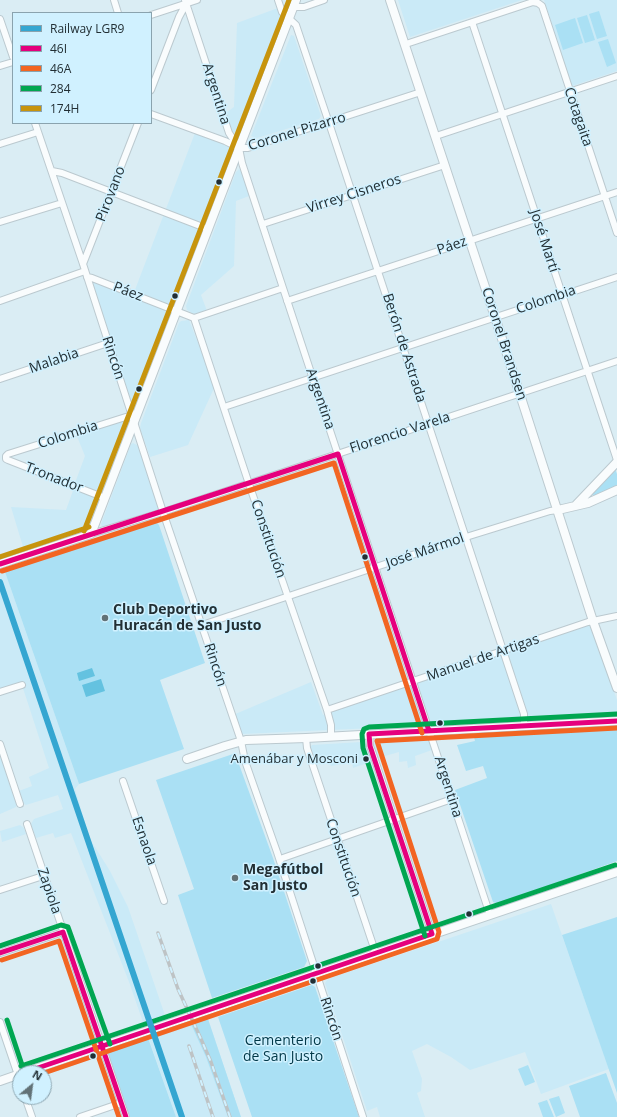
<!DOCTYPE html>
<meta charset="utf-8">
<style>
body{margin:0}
#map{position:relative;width:617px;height:1117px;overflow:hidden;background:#daedf4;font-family:"Open Sans",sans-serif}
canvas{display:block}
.legend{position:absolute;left:12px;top:12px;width:140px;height:112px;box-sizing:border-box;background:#d0f1ff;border:1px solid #8aa3ae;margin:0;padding:5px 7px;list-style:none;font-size:12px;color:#222f34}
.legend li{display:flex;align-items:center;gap:8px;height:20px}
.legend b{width:20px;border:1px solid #8aa3ae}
.north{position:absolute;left:12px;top:1065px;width:40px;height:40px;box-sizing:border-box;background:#d0f1ff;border:1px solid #8aa3ae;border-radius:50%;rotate:29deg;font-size:11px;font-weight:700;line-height:16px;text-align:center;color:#222f34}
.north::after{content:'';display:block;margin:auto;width:14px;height:18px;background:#627277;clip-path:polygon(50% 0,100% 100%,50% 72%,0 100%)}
</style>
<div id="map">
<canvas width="617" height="1117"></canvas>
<ul class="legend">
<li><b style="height:5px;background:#34a6d1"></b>Railway LGR9</li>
<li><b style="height:5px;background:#e5007d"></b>46I</li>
<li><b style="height:5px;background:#f26522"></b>46A</li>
<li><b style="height:5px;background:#00a651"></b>284</li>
<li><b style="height:5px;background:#c7940d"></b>174H</li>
</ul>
<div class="north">N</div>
</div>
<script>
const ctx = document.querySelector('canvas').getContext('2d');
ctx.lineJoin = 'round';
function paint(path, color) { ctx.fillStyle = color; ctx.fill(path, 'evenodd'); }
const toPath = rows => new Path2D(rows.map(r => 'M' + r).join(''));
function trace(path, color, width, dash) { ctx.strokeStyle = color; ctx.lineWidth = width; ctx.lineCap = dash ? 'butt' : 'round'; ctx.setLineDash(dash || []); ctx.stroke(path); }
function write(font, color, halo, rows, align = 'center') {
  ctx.font = font + ' "Open Sans",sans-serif'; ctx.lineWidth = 3; ctx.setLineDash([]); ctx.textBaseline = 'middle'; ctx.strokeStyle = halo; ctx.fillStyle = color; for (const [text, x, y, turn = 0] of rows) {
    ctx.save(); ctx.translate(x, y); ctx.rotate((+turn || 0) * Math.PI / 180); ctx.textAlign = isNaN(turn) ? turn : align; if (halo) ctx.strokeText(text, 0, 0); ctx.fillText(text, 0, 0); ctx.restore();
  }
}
paint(toPath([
 [398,0,522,0,410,37],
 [544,0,617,0,617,71,572,86],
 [278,8,282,22,282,26,241,131,238,133,235,133,231,131,227,112,234,107,237,23],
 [291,35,294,36,321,116,319,119,257,138,251,136],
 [195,133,229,147,233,153,139,398,134,403,131,402,130,398,89,284,92,280,133,295],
 [239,169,242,172,249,196,236,201,234,266,201,295,207,311,196,314,192,313,187,310,186,306,236,172],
 [189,320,215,386,188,445,150,457,140,428,141,423,179,323,181,321],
 [122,420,126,421,126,428,104,489,102,491,97,491,75,483,85,456,76,434],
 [133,443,139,446,159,509,157,511,105,528,102,527,101,524,131,444],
 [74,488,98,497,99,499,99,502,90,523,79,533,24,550,11,507,66,510],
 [0,551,5,572,79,784,75,789,90,839,110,871,128,907,170,1030,208,1019,241,1117,176,1117,129,982,71,833,55,838,53,833,36,838,31,824,34,819,63,809,58,795,26,805,23,803,19,791,32,786,29,777,49,768,21,682,0,689],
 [585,625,592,627,617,700,617,717,242,734,239,733,233,715,311,682,323,715],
 [423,738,430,740,432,750,415,756,416,765,408,768,407,761,399,762,399,752,378,758,373,745,375,741],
 [361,742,367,744,373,761,353,768,352,762,331,766,329,760,314,766,310,748,312,745],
 [0,751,17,804,16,807,0,814],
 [20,825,24,828,26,834,2,842,0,831],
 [551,904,609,1069,541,1094,525,1052,470,1070,451,1057,427,1044,412,1051,422,1079,421,1091,417,1093,425,1117,380,1117,377,1107,367,1111,325,983,328,979]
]), '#caeaf7');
paint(toPath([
 [599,11,607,36,597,39,589,14],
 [587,15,595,40,585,43,577,18],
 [575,18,583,43,563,50,555,25],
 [608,39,616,63,607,67,598,42],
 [615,469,617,474,617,487,596,497,592,494,612,470],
 [155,521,159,525,205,663,160,680,184,749,79,784,5,572],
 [595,728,617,729,617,861,498,904,493,902,455,790,487,778,483,766,466,771,457,745,475,741,474,737],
 [233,754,236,756,273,858,307,961,304,967,212,998,178,895,194,889,156,780],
 [617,917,617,1093,562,935],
 [312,985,315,987,359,1117,252,1117,218,1017],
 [208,1019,241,1117,228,1117,206,1057,191,1024],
 [147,1035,176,1117,129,1117,106,1050],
 [528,1065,535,1082,525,1086,518,1069],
 [606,1073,617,1103,617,1117,580,1117,569,1086],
 [559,1096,565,1113,556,1117,549,1099],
 [547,1100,554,1117,543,1117,538,1103]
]), '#aae0f4');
paint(toPath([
 [92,668,95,676,79,681,77,673],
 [101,679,105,691,86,697,82,685]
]), '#64c2e0');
const street = toPath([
 [114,0,118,13],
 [185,0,229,133,239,148,242,163,283,288,490,915],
 [278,0,282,12,296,25,329,123,524,714,524,726],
 [293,7,304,7,324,0],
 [151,15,197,0],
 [0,19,13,57],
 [472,22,617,460],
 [406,44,533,2,538,3,542,6,617,233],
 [0,66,13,62],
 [151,90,179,17,186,4],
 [151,114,225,141,239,148,248,148,421,92],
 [35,123,83,264,163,512,241,741,245,761,277,852,363,1117],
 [436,136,617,76],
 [0,144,38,132],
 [52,171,62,173,208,229],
 [0,222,62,203],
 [263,224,445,165],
 [83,264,138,123],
 [87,277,92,278,194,318,283,288],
 [0,301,85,271],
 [287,301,617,192],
 [194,318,249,484,327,710,331,725,331,737],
 [0,379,108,343],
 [224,407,617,277],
 [105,498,8,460,6,459,6,456,8,454,132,415],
 [91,534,163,512,617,361],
 [202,625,466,537,550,511,558,510],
 [0,692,22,685],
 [327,710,588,622,617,616],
 [369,734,370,746,373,754,432,934],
 [306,738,307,748,376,954],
 [0,744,20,804],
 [123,781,164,901],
 [27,824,126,1117],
 [280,859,452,799],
 [0,890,43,876],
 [0,953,63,932],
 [0,1022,20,1081],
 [25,1097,32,1117],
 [80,1117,121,1103]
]);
const secondary = toPath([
 [390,0,495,317,593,621,617,688],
 [576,505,617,462],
 [558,510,588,503,617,490],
 [0,564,91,534,296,0],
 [187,759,225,746,246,740,306,738,617,721],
 [23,1073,617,872],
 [0,1081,20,1074]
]);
trace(street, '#bbc9cf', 8);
trace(secondary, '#bbc9cf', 10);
trace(street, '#f9fcfd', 6);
trace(secondary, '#f9fcfd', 8);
const rail = toPath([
 [158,933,178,989,201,1039,211,1062,230,1117],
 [189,1046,213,1117]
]);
trace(rail, '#bec3c5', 3.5);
trace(rail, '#d0f1ff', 2, [6]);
trace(toPath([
 [0,564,338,454,429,731],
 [0,953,63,932,126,1117],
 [23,1073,432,934,370,746,369,734,617,721]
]), '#e5007d', 5);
trace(toPath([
 [2,571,334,463,422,733],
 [2,960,59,941,119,1117],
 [44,1073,437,939,439,932,377,741,617,728]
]), '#f26522', 5);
trace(toPath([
 [425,936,363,748,362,734,364,729,369,727,617,714],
 [0,946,61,925,68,927,110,1044],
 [7,1020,23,1068],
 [21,1066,615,865]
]), '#00a651', 5);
trace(toPath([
 [84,531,289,0],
 [0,557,89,527]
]), '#c7940d', 5);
trace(toPath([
 [0,582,182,1117]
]), '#34a6d1', 6);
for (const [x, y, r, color] of [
 [219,182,3.5,"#222f34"],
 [175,296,3.5,"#222f34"],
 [139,389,3.5,"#222f34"],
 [365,557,3.5,"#222f34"],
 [105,618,4,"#627277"],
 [440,723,3.5,"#222f34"],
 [366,759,3.5,"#222f34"],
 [235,878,4,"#627277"],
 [469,914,3.5,"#222f34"],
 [318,966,3.5,"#222f34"],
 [313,981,3.5,"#222f34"],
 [93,1056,3.5,"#222f34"]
]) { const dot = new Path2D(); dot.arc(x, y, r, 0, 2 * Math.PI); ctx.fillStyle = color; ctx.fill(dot); trace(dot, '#d0f1ff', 1.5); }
write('13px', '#222f34', '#d0f1ff', [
 ["Amenábar y Mosconi",358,759]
], 'right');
write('14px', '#222f34', '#d0f1ff', [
 ["Argentina",216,94,72],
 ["Cotagaita",578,117,71],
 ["Coronel Pizarro",297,132,-17],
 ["Pirovano",111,194,-69],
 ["Virrey Cisneros",354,194,-18],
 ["José Martí",544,241,72],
 ["Páez",452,246,-19],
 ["Páez",128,292,21],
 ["Colombia",546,300,-19],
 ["Coronel Brandsen",504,344,72],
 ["Berón de Astrada",404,348,72],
 ["Rincón",113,358,72],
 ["Malabia",54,361,-19],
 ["Argentina",320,399,71],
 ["Florencio Varela",400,433,-18],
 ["Colombia",68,435,-18],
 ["Tronador",54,478,21],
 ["Constitución",268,539,71],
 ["José Mármol",425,551,-19],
 ["Manuel de Artigas",483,658,-19],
 ["Rincón",215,665,72],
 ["Argentina",448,787,72],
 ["Esnaola",144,841,71],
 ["Constitución",343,858,71],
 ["Zapiola",49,891,71],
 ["Rincón",331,1019,72]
]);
write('bold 14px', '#222f34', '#d0f1ff', [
 ["Club Deportivo",113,610],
 ["Huracán de San Justo",113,626],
 ["Megafútbol",243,870],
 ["San Justo",243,886]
], 'left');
write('14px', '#003848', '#d0f1ff', [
 ["Cementerio",283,1041],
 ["de San Justo",283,1057]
]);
</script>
